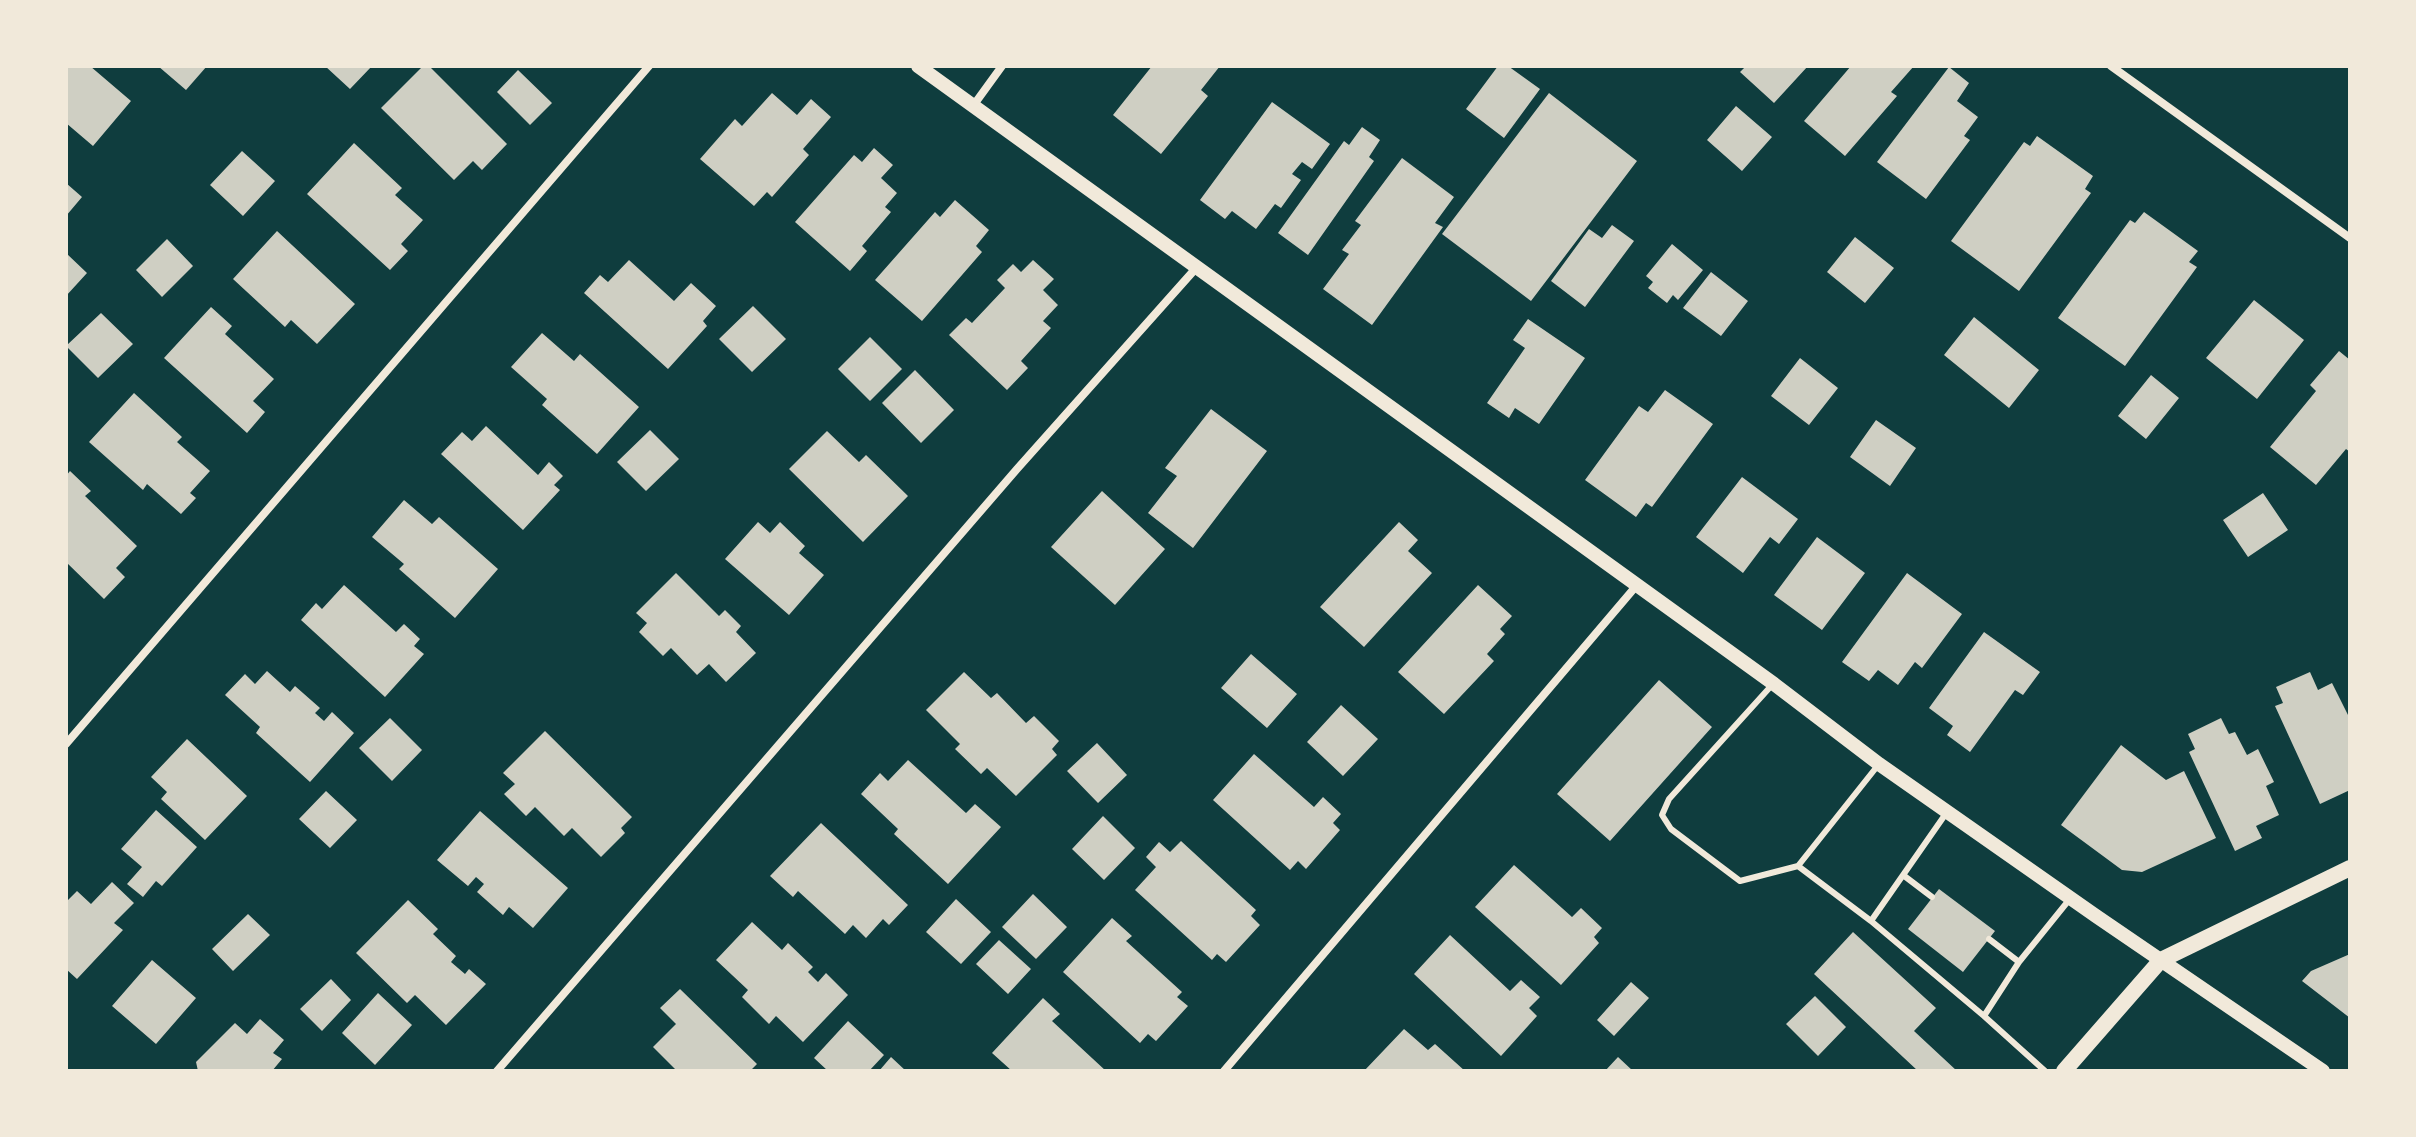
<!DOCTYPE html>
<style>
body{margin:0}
#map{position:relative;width:2416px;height:1137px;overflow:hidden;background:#0f3d3e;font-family:"Space Grotesk",sans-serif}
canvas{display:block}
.frame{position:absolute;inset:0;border:68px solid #f1e9da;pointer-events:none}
</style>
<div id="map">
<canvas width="2416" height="1137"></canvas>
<div class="frame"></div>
</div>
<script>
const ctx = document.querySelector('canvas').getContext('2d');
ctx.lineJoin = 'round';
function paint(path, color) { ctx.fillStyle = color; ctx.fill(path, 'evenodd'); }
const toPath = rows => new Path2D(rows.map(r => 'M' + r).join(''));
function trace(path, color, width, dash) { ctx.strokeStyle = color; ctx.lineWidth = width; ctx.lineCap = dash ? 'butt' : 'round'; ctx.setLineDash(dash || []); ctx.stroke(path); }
paint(toPath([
 [66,66,90,66,131,101,93,146,66,123],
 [158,66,207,66,186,90],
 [325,66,372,66,350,89],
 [423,66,429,66,507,144,482,170,473,161,454,180,381,108],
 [1152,66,1220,66,1201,90,1208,96,1161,154,1113,115],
 [1498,66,1508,66,1540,89,1504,138,1466,109],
 [1746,66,1808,66,1774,103,1740,72],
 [1851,66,1914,66,1891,92,1897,96,1845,156,1804,121],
 [1949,67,1969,83,1957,101,1978,117,1964,136,1970,140,1926,199,1877,162],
 [518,70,552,103,530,125,497,92],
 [772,93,797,115,811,99,831,117,803,149,809,155,772,197,767,192,754,206,700,159,735,119,742,126],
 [1549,93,1637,161,1531,301,1442,234],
 [1272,102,1330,144,1312,169,1302,162,1292,174,1301,180,1281,208,1275,204,1256,229,1232,211,1225,219,1200,200],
 [1736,106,1772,137,1742,171,1707,140],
 [1362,127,1380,140,1369,157,1374,161,1308,255,1278,233,1344,141,1349,145],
 [2037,136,2093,176,2085,189,2091,193,2019,291,1951,241,2024,142,2030,146],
 [354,143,402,188,395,195,423,220,401,244,408,251,390,270,307,194],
 [874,148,893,165,881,178,897,193,885,207,891,212,862,246,867,251,850,271,795,222,854,155,862,162],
 [242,151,275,181,243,216,210,185],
 [1402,158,1454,197,1435,223,1443,227,1372,325,1323,289,1349,254,1342,250,1361,225,1355,221],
 [66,183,82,197,66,216],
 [955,200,989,230,976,246,982,252,922,321,875,280,935,212,940,217],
 [2144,212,2198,251,2189,262,2197,267,2125,366,2058,318,2130,220,2135,223],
 [1612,225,1634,241,1585,307,1551,281,1589,229,1602,238],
 [277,231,355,304,317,344,291,320,285,327,233,279],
 [1855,237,1894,268,1865,303,1827,272],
 [167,239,193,266,162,297,136,270],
 [1672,244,1703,270,1678,300,1673,295,1667,303,1648,288,1653,282,1646,276],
 [66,253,87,273,66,296],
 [629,260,674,301,691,283,716,306,703,321,707,326,668,369,584,293,600,275,608,282],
 [1033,260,1054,279,1043,290,1058,305,1043,321,1051,328,1021,361,1028,368,1007,390,949,335,966,318,972,323,1005,288,997,280,1013,264,1021,272],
 [1711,272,1748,301,1721,336,1683,308],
 [2254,300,2304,340,2257,399,2206,358],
 [753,306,786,339,752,372,719,339],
 [211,307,232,326,225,334,274,379,253,401,265,412,247,433,164,358],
 [101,313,133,344,98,378,66,346],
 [1974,317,2039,370,2009,408,1944,355],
 [1528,319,1585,358,1539,424,1515,408,1509,418,1487,403,1525,348,1513,340],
 [542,333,574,361,580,354,639,407,597,454,542,405,547,399,511,367],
 [870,337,902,369,870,401,838,369],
 [2339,351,2350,360,2350,452,2346,449,2316,485,2270,447,2316,391,2310,385],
 [1800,358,1838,388,1809,425,1771,396],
 [915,370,954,410,921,443,882,403],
 [2151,375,2179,398,2146,439,2118,416],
 [1665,390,1713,424,1652,507,1646,503,1636,517,1585,480,1639,406,1648,412],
 [134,393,182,437,177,442,210,471,190,493,196,498,181,514,147,484,143,490,89,442],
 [1211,409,1267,451,1193,548,1148,513,1177,476,1165,468],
 [1876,420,1916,448,1890,486,1850,457],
 [486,426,538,475,549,462,563,476,554,485,560,490,523,530,441,454,462,432,472,441],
 [650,430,679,459,646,491,617,462],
 [827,431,859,462,866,455,908,496,863,542,789,469],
 [70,471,91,491,85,496,137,546,116,568,125,577,104,599,66,562,66,476],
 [1742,477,1798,519,1779,544,1770,537,1743,573,1696,537],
 [1102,491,1165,549,1115,605,1051,547],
 [2263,493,2288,530,2248,557,2223,520],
 [404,500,432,524,439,517,498,569,455,618,399,569,404,564,372,537],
 [758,522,770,533,780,522,805,546,799,553,824,575,789,615,725,559],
 [1399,522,1418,540,1408,551,1432,573,1364,647,1320,607],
 [1817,537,1865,573,1822,630,1774,595],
 [676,573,719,616,725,610,741,626,736,632,756,653,726,682,709,664,697,675,671,648,663,656,639,632,647,623,636,613],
 [1907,573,1962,614,1922,668,1915,662,1898,685,1878,670,1869,681,1842,662],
 [344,585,396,632,404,624,420,639,414,646,424,654,385,697,301,620,316,603,322,609],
 [1478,585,1512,616,1500,629,1505,634,1487,654,1494,661,1444,714,1398,672],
 [1984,632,2040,672,2023,695,2015,690,1970,752,1947,735,1953,726,1929,708],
 [1251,654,1297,694,1267,728,1221,688],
 [267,671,290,692,295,686,320,708,315,713,324,721,332,712,354,733,310,782,256,733,260,727,225,695,245,674,255,684],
 [964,672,991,698,997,693,1026,723,1034,716,1059,741,1052,749,1057,755,1016,796,987,768,981,774,955,749,960,744,926,710],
 [2310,672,2318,690,2332,683,2350,719,2350,790,2320,804,2275,706,2283,703,2276,687],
 [1659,680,1712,727,1610,841,1557,794],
 [1341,705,1378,739,1343,776,1307,742],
 [390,718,422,750,392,781,359,748],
 [2221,718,2229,734,2235,732,2247,755,2258,749,2274,782,2266,786,2279,815,2256,826,2262,838,2235,851,2189,752,2195,749,2188,734],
 [545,731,632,817,621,828,625,833,601,857,572,828,564,836,535,807,526,816,504,794,515,784,503,773],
 [187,739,247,796,205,840,161,799,167,792,151,777],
 [1097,743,1127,775,1098,803,1067,771],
 [2121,745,2166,780,2184,771,2216,838,2142,872,2122,870,2061,825],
 [1254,754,1314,807,1323,797,1341,814,1333,823,1340,830,1306,869,1298,861,1290,870,1213,800],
 [908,760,966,813,975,804,1001,827,948,884,894,834,898,829,861,794,880,773,888,781],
 [326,791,357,820,330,848,299,819],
 [156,810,197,847,162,886,156,881,143,897,127,884,142,867,121,849],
 [480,811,568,888,533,928,509,907,503,915,477,892,484,884,476,877,468,886,437,860],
 [1103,816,1135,848,1104,880,1072,849],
 [821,823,908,905,889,925,883,919,866,938,853,925,845,934,798,891,793,897,770,876],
 [1181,841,1256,910,1251,916,1260,925,1226,962,1217,954,1212,960,1135,890,1156,867,1146,857,1159,842,1170,852],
 [1514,865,1572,917,1581,908,1602,928,1594,937,1599,943,1561,985,1475,907],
 [112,882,134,903,114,923,123,930,77,979,66,969,66,902,77,891,91,904],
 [1939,889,1995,931,1963,972,1908,929],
 [1033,894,1067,927,1036,959,1002,927],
 [956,899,991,932,961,964,926,932],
 [408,900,438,929,433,934,456,956,451,962,465,974,469,969,486,984,446,1025,415,995,407,1003,356,953],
 [248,914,270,935,233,971,212,949],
 [1112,918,1132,936,1126,941,1182,992,1177,997,1188,1006,1156,1041,1148,1034,1140,1043,1063,972],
 [752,922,782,950,788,943,813,967,808,972,818,982,826,973,848,995,803,1042,776,1016,769,1024,742,997,748,990,716,960],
 [1853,932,1936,1008,1914,1031,1957,1071,1918,1071,1814,974],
 [1450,935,1510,991,1521,980,1540,997,1529,1008,1537,1016,1501,1056,1414,974],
 [999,940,1031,969,1008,994,976,964],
 [2350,954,2350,1018,2302,981,2311,971],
 [152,960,196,998,156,1044,112,1006],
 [331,979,351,1000,322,1031,300,1009],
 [1631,982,1649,998,1614,1036,1597,1020],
 [680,989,757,1064,750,1071,677,1071,653,1047,676,1024,660,1008],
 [378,993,412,1025,375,1065,342,1033],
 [1815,996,1846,1027,1818,1056,1786,1024],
 [1043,998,1060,1014,1052,1021,1106,1071,1012,1071,992,1053],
 [260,1019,284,1040,273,1053,282,1059,272,1071,198,1071,196,1062,235,1023,247,1034],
 [848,1021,884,1055,869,1071,828,1071,814,1058],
 [1404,1029,1428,1050,1435,1044,1465,1071,1364,1071],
 [891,1057,906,1071,879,1071],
 [1618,1057,1633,1071,1605,1071]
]), '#cfcfc3');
trace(toPath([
 [1772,685,1669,799,1662,815,1671,829,1740,881,1798,866,1879,764],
 [1798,866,1871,921,1984,1016,2019,962,2069,900],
 [1903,875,1932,897],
 [1871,921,1947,812],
 [1989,939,2019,962],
 [1984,1016,2045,1071]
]), '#f1e9da', 6);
trace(toPath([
 [2111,66,2350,238],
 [973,106,1002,66],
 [66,744,649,66],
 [497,1071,1017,469,1197,267],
 [1224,1071,1637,585]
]), '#f1e9da', 8);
trace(toPath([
 [918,66,1774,684,1879,764,2096,916,2323,1071]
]), '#f1e9da', 14);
trace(toPath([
 [2064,1071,2161,960,2350,868]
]), '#f1e9da', 16);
</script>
